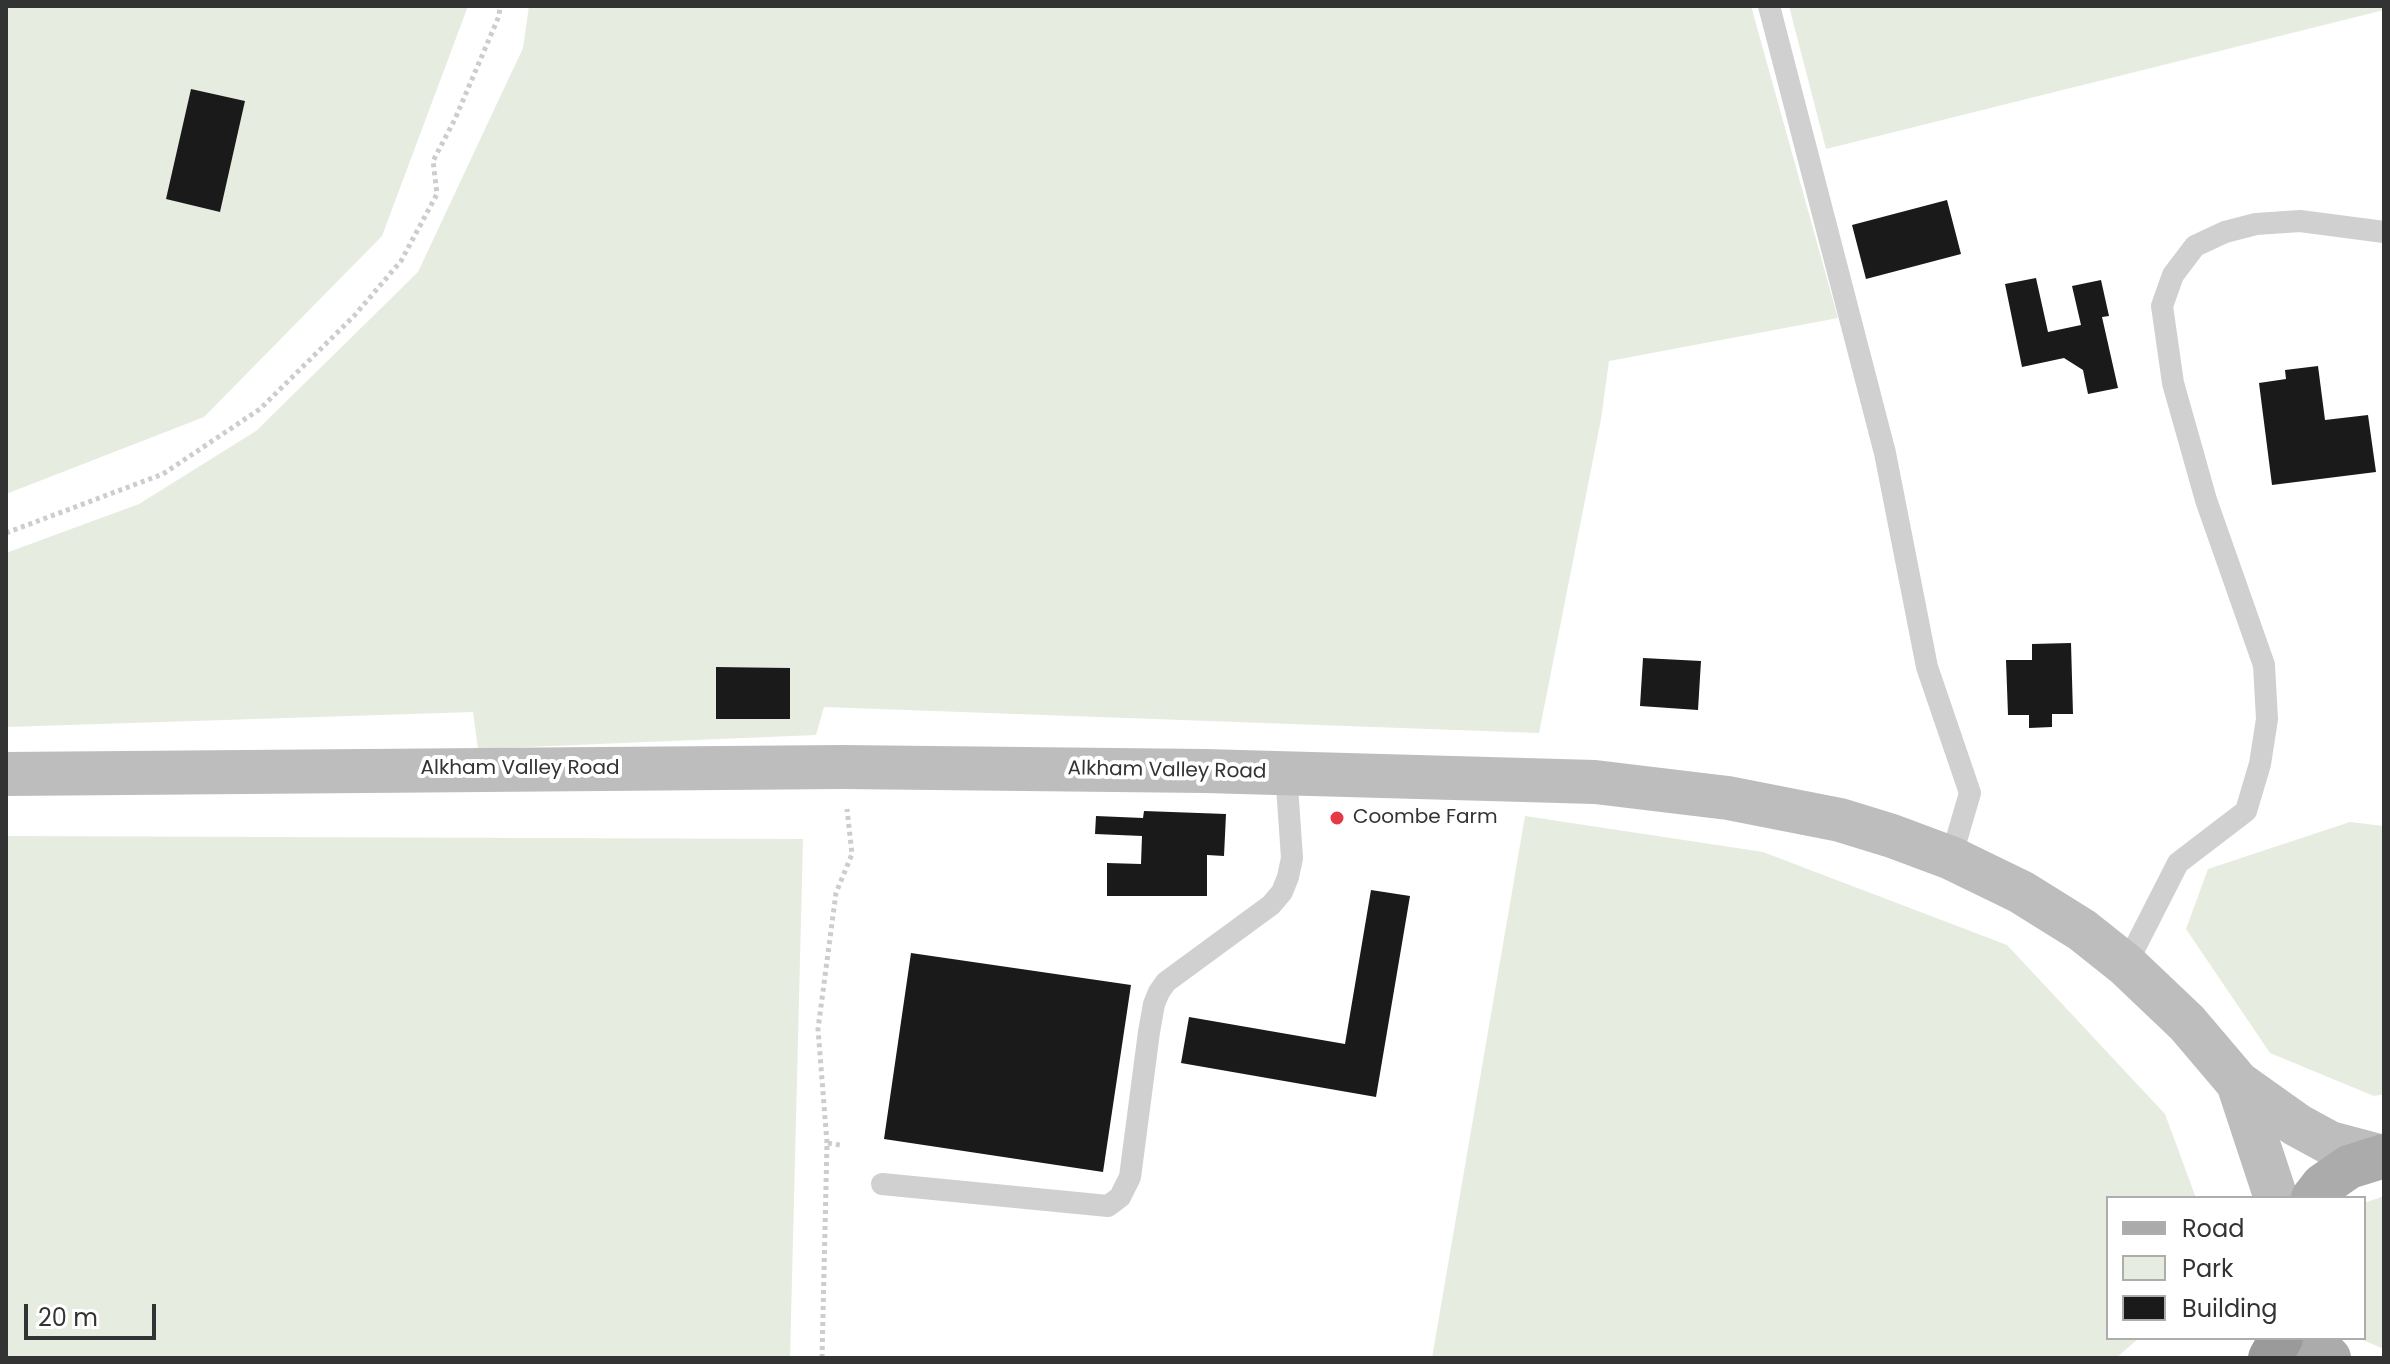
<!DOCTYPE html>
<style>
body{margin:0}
#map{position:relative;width:2390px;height:1364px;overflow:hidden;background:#fff;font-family:Poppins,sans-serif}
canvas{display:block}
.frame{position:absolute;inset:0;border:8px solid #333;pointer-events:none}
.legend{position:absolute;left:2106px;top:1196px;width:260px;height:144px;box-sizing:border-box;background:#fff;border:2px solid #adadad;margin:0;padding:10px 14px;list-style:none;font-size:24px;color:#333}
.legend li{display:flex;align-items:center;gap:16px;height:40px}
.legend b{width:40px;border:2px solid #adadad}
.scale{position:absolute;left:24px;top:1304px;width:132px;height:36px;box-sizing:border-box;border:4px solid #333;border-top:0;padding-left:10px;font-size:24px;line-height:28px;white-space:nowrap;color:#333;-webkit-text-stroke:6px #fff;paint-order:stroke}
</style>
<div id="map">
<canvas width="2390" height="1364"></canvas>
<div class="frame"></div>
<ul class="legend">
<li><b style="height:10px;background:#ababab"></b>Road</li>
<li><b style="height:22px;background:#e6ecdf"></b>Park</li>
<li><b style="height:22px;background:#1a1a1a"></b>Building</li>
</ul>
<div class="scale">20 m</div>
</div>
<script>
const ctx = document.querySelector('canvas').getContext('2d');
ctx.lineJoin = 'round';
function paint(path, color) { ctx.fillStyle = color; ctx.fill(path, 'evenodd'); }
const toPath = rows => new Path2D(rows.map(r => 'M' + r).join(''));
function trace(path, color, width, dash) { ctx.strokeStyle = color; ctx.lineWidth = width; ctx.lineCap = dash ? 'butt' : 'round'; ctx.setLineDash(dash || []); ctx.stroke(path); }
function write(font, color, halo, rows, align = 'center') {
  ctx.font = font + ' Poppins,sans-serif'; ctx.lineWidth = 8; ctx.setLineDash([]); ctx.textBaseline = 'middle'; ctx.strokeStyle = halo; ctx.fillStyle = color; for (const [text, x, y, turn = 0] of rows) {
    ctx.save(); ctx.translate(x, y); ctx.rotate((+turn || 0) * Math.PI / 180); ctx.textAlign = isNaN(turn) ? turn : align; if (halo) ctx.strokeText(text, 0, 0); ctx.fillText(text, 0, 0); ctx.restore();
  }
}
paint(toPath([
 [6,6,468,6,382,236,204,417,6,494],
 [191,89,245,101,220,212,167,199],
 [529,6,1751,6,1838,318,1609,361,1601,419,1539,733,824,707,816,735,478,749,473,712,6,727,6,553,139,504,256,431,418,272,523,48],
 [716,667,790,668,790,719,716,719],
 [1789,6,2384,6,2384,10,1826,149],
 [1525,816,1763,852,2007,945,2165,1114,2196,1198,2108,1198,2108,1338,2139,1338,2116,1358,1432,1358],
 [2350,822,2384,826,2384,1094,2374,1096,2270,1053,2186,929,2208,869],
 [6,836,803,839,790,1358,6,1357],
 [2384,1196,2384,1349,2358,1338,2364,1338,2364,1203]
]), '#e6ecdf');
paint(toPath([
 [191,89,245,101,220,212,166,199],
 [1947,200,1961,254,1866,279,1852,225],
 [2036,278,2048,332,2081,325,2072,286,2101,280,2109,316,2102,317,2118,388,2088,394,2083,370,2064,358,2022,367,2005,284],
 [2318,366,2325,420,2368,415,2376,472,2272,485,2259,383,2286,379,2285,370],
 [2071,643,2073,714,2052,714,2052,727,2029,728,2029,715,2008,715,2006,660,2032,660,2032,644],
 [1643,658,1701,661,1698,710,1640,706],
 [716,667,790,668,790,719,716,719],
 [1144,811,1226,814,1224,856,1207,855,1207,896,1107,896,1107,863,1141,864,1142,836,1095,834,1096,816,1143,818],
 [1371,890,1410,896,1376,1097,1181,1063,1189,1017,1345,1044],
 [911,953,1131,985,1103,1172,884,1139]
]), '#1a1a1a');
trace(toPath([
 [6,533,163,474,260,409,354,316,401,261,437,194,433,161,455,119,499,16,500,6],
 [827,1143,818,1029,836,893,852,854,847,809],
 [822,1358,827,1143,840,1145]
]), '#cdcdcd', 5, [4, 4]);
trace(toPath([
 [1769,6,1885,453,1927,667,1970,793,1951,858],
 [2126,965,2178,863,2246,811,2260,764,2267,719,2264,665,2206,500,2173,383,2162,306,2173,275,2195,246,2225,232,2256,224,2300,221,2384,232],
 [882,1184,1108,1206,1120,1197,1130,1177,1149,1032,1154,1004,1159,992,1166,982,1271,905,1282,892,1288,877,1292,858,1286,772]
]), '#d0d0d0', 22);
trace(toPath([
 [6,774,842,767,1205,771,1595,782,1728,798,1840,820,1892,836,1951,858,2021,892,2082,930,2126,965,2187,1023,2238,1083,2297,1125,2330,1143,2379,1156],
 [2238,1083,2276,1198]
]), '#bdbdbd', 44);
trace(toPath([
 [2313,1198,2323,1185,2349,1167,2384,1156],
 [2309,1338,2329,1358]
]), '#ababab', 44);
trace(toPath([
 [2270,1358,2281,1338]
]), '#9a9a9a', 44);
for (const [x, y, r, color] of [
 [1337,818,8,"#e63946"]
]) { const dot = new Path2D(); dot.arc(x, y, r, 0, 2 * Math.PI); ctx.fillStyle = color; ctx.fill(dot); trace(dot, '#fff', 3); }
write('20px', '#333', '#fff', [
 ["Alkham Valley Road",520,769],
 ["Alkham Valley Road",1167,771,1]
]);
write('20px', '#333', '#fff', [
 ["Coombe Farm",1353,818]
], 'left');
</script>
